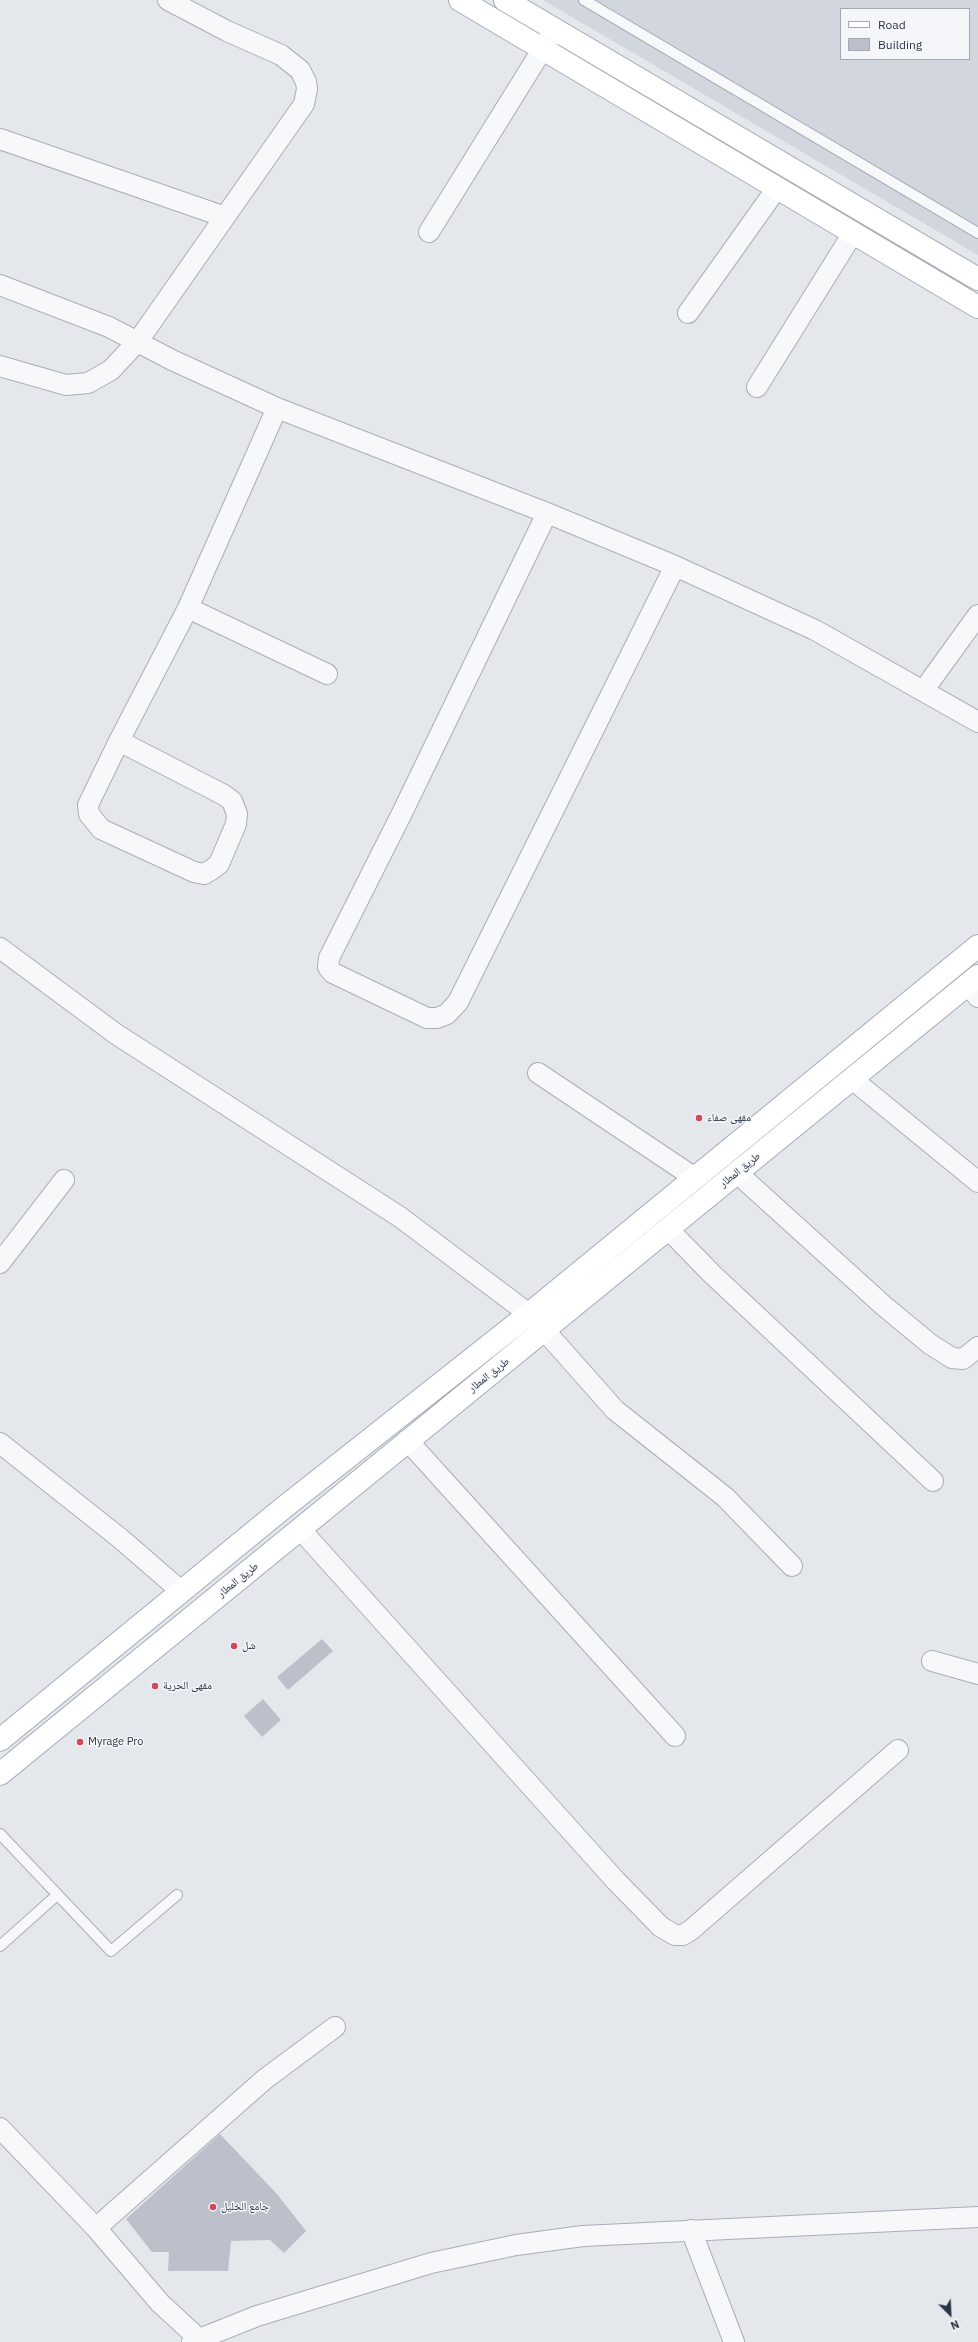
<!DOCTYPE html>
<meta charset="utf-8">
<style>
body{margin:0}
#map{position:relative;width:978px;height:2342px;overflow:hidden;background:#e4e7ec;font-family:"IBM Plex Sans",sans-serif}
canvas{display:block}
.legend{position:absolute;left:840px;top:8px;width:130px;height:52px;box-sizing:border-box;background:#f4f6f9;border:1px solid #a4a8b1;margin:0;padding:5px 7px;list-style:none;font-size:12px;color:#2b3445}
.legend li{display:flex;align-items:center;gap:8px;height:20px}
.legend b{width:20px;border:1px solid #a4a8b1}
.north{position:absolute;left:930px;top:2294px;width:40px;height:40px;-webkit-text-stroke:3px #f4f6f9;paint-order:stroke;rotate:156deg;font-size:11px;font-weight:700;line-height:16px;text-align:center;color:#2b3445}
.north::after{content:'';display:block;margin:auto;width:14px;height:18px;background:#2b3445;clip-path:polygon(50% 0,100% 100%,50% 72%,0 100%)}
</style>
<div id="map">
<canvas width="978" height="2342"></canvas>
<ul class="legend">
<li><b style="height:5px;background:#fff"></b>Road</li>
<li><b style="height:11px;background:#bbc0ca"></b>Building</li>
</ul>
<div class="north">N</div>
</div>
<script>
const ctx = document.querySelector('canvas').getContext('2d');
ctx.lineJoin = 'round';
function paint(path, color) { ctx.fillStyle = color; ctx.fill(path, 'evenodd'); }
const toPath = rows => new Path2D(rows.map(r => 'M' + r).join(''));
function trace(path, color, width, dash) { ctx.strokeStyle = color; ctx.lineWidth = width; ctx.lineCap = dash ? 'butt' : 'round'; ctx.setLineDash(dash || []); ctx.stroke(path); }
function write(font, color, halo, rows, align = 'center') {
  ctx.font = font + ' "IBM Plex Sans","Noto Naskh Arabic",sans-serif'; ctx.lineWidth = 3; ctx.setLineDash([]); ctx.textBaseline = 'middle'; ctx.strokeStyle = halo; ctx.fillStyle = color; for (const [text, x, y, turn = 0] of rows) {
    ctx.save(); ctx.translate(x, y); ctx.rotate((+turn || 0) * Math.PI / 180); ctx.textAlign = isNaN(turn) ? turn : align; if (halo) ctx.strokeText(text, 0, 0); ctx.fillText(text, 0, 0); ctx.restore();
  }
}
paint(toPath([
 [543,0,978,0,978,255,751,122],
 [841,9,969,9,969,59,841,59]
]), '#d2d6de');
paint(toPath([
 [322,1639,333,1651,288,1690,277,1677],
 [263,1699,281,1720,262,1737,244,1716],
 [220,2134,277,2194,306,2231,284,2253,270,2240,231,2241,228,2271,168,2271,169,2252,152,2252,126,2219]
]), '#bbc0ca');
const lane = toPath([
 [584,0,978,233],
 [0,1834,111,1951,177,1895],
 [0,1946,57,1895]
]);
const street = toPath([
 [0,139,225,217],
 [429,232,555,29],
 [0,285,109,327,172,360,277,408,547,513,675,566,815,630,978,722],
 [688,313,777,188],
 [0,366,66,385,88,383,111,370,138,341,304,104,307,89,306,82,300,70,281,55,227,31,168,0],
 [757,387,853,233],
 [547,513,403,811,329,958,328,967,333,973,427,1018,437,1018,447,1014,458,1002,675,566],
 [188,608,327,674],
 [923,691,978,615],
 [119,741,224,795,232,801,237,814,236,824,219,864,211,870,204,874,194,872,101,829,89,814,88,805,119,741,188,608,277,408],
 [0,948,116,1034,400,1217,529,1314],
 [967,984,978,997],
 [538,1073,695,1178],
 [852,1079,978,1182],
 [736,1172,884,1306,930,1344,952,1358,963,1359,978,1347],
 [668,1229,712,1274,933,1481],
 [0,1263,64,1180],
 [545,1331,615,1410,725,1497,792,1566],
 [407,1440,675,1736],
 [0,1443,121,1539,181,1591],
 [301,1530,616,1881,661,1927,675,1935,683,1935,691,1930,898,1750],
 [932,1661,978,1674],
 [0,2128,96,2228,160,2303,199,2339],
 [96,2228,265,2079,335,2027],
 [691,2230,734,2342],
 [192,2342,257,2316,431,2263,516,2245,583,2236,978,2217]
]);
const secondary = toPath([
 [460,0,978,307],
 [505,0,978,279]
]);
const primary = toPath([
 [0,1740,282,1509,529,1314,978,946],
 [0,1774,978,976]
]);
trace(lane, '#a9aeb7', 12);
trace(street, '#a9aeb7', 22);
trace(secondary, '#a9aeb7', 24);
trace(primary, '#a3abb8', 24);
trace(lane, '#f7f8fa', 10);
trace(street, '#f7f8fa', 20);
trace(secondary, '#fff', 22);
trace(primary, '#fff', 22);
for (const [x, y, r, color] of [
 [699,1118,4,"#d1495b"],
 [234,1646,4,"#d1495b"],
 [155,1686,4,"#d1495b"],
 [80,1742,4,"#d1495b"],
 [213,2207,4,"#d1495b"]
]) { const dot = new Path2D(); dot.arc(x, y, r, 0, 2 * Math.PI); ctx.fillStyle = color; ctx.fill(dot); trace(dot, '#f4f6f9', 1.5); }
write('11px', '#2b3445', '#f4f6f9', [
 ["مقهى صفاء",707,1118],
 ["شل",242,1646],
 ["مقهى الحرية",163,1686],
 ["Myrage Pro",88,1742],
 ["جامع الخليل",221,2207]
], 'left');
write('11px', '#2b3445', '#f4f6f9', [
 ["طريق المطار",740,1170,-39],
 ["طريق المطار",489,1375,-38],
 ["طريق المطار",238,1580,-39]
]);
</script>
